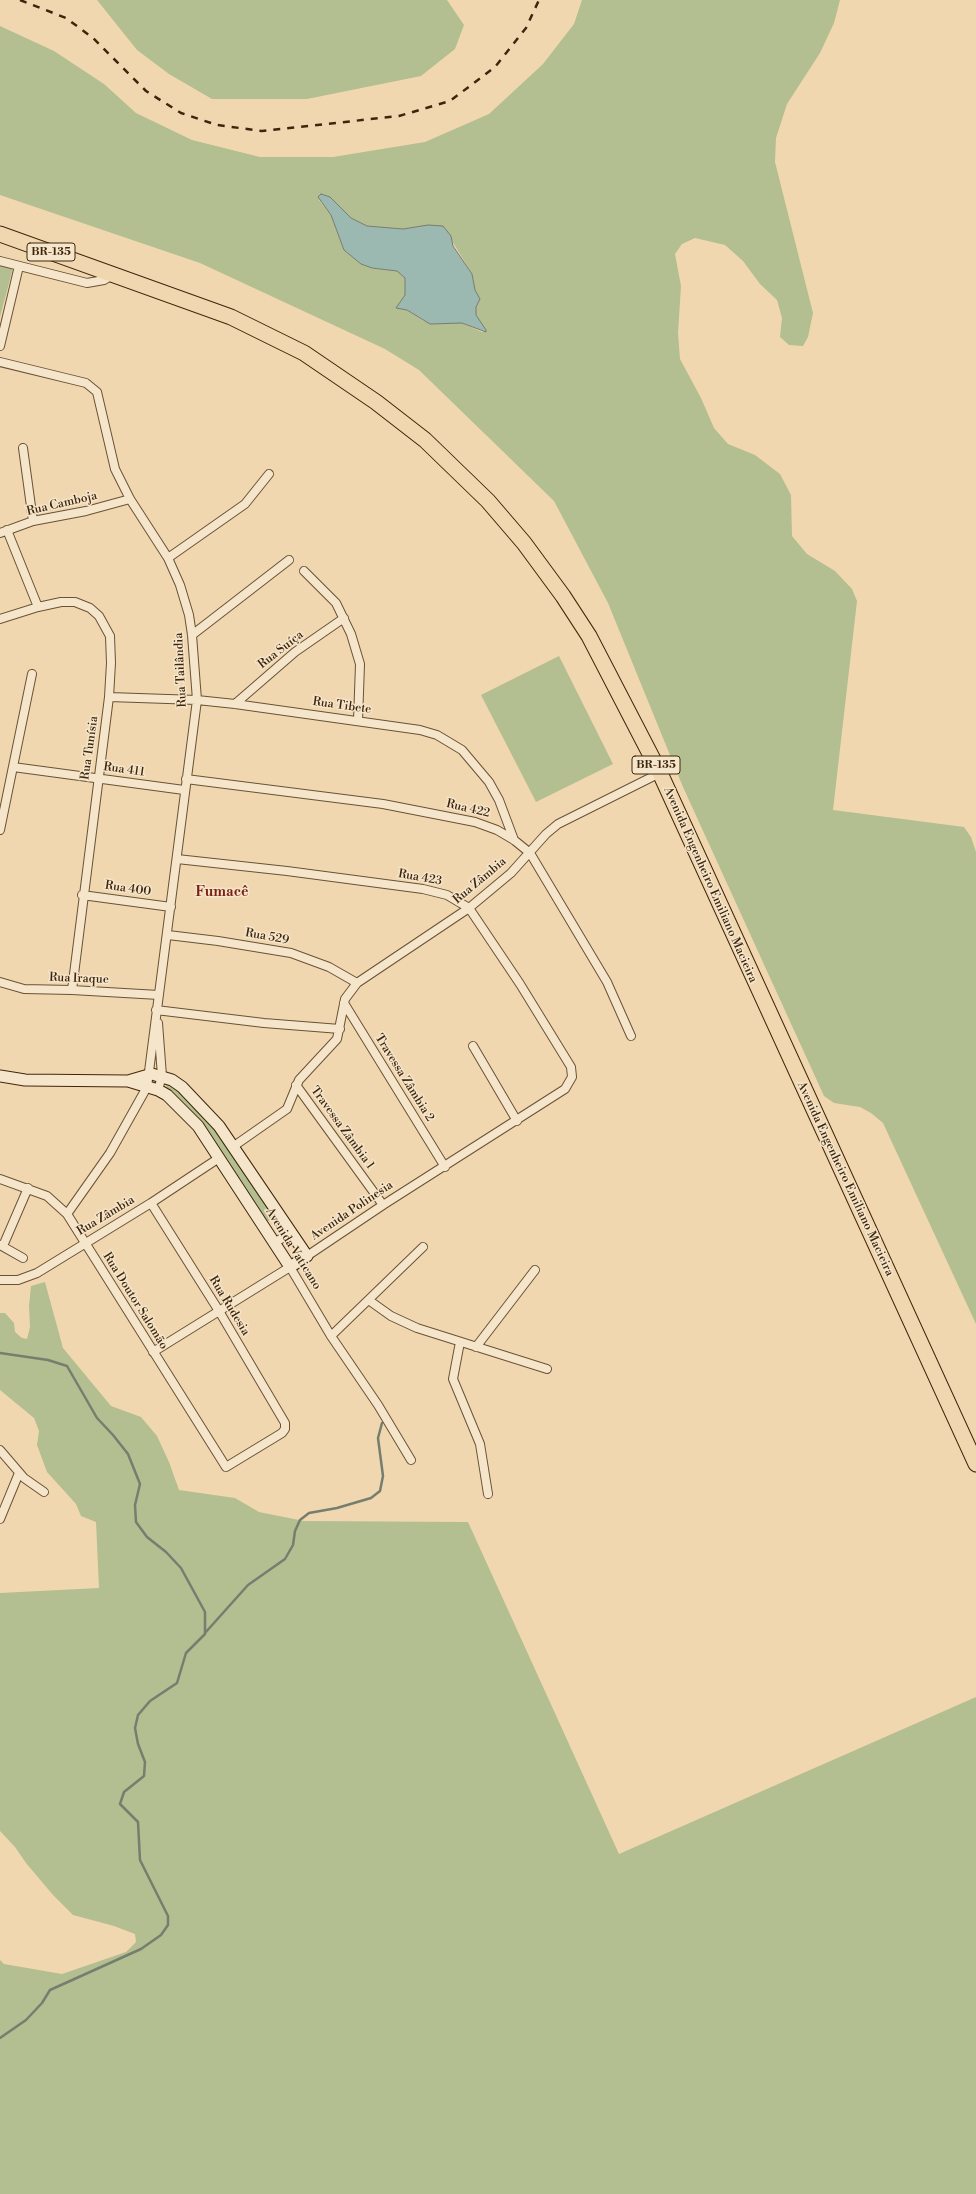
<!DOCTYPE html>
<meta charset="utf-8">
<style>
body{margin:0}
canvas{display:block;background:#f0d7af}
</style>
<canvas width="976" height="2194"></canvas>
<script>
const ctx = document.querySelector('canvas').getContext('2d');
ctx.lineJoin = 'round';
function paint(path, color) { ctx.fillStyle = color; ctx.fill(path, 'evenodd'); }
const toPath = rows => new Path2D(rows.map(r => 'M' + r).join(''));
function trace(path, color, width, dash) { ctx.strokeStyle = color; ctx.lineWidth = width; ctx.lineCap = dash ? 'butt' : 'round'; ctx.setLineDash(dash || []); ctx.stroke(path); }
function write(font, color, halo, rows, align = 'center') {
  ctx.font = font + ' "Libre Bodoni",serif'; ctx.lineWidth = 3; ctx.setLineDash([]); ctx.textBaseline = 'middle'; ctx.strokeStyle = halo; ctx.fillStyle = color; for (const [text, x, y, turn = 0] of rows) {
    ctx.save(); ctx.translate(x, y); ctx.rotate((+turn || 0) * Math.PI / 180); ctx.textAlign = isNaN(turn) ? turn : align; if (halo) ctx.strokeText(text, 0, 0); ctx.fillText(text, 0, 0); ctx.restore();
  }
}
paint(toPath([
 [97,0,447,0,464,25,455,49,421,76,307,99,212,99,169,74,137,50],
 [582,0,840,0,834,23,820,53,787,104,776,138,775,162,813,313,808,337,803,346,789,345,780,337,782,318,777,300,760,284,743,261,725,245,695,238,682,244,675,254,681,286,678,333,680,359,701,398,714,428,728,444,755,455,780,474,791,495,792,536,807,554,835,571,852,589,857,601,833,810,964,827,971,837,976,852,976,1324,883,1123,871,1113,860,1107,834,1103,824,1096,683,787,608,603,554,501,419,370,385,349,200,263,0,195,0,26,54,51,104,84,136,113,192,140,260,157,333,157,425,142,489,114,543,64,574,24],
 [321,194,330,197,351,218,367,226,403,229,438,225,452,241,472,274,475,290,480,299,476,307,476,315,486,331,482,332,462,323,424,321,407,310,397,308,405,295,405,278,397,271,372,268,361,264,344,250,331,215,319,200],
 [0,265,13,268,0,317],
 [559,656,613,764,536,802,481,695],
 [167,1084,172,1085,204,1114,276,1215,267,1222,165,1088],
 [45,1282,63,1348,111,1406,141,1417,157,1436,169,1462,179,1490,235,1498,259,1512,304,1521,468,1522,619,1854,976,1697,976,2194,0,2194,0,1960,4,1964,62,1974,126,1952,136,1942,135,1934,114,1926,73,1915,53,1895,26,1863,15,1847,0,1831,0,1593,99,1588,96,1522,81,1516,76,1504,47,1472,37,1445,39,1431,34,1418,0,1390,0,1313,5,1313,14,1323,15,1332,22,1338,27,1339,30,1327,29,1306,31,1286]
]), '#b3bf90');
const water = toPath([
 [321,194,330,197,351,218,367,226,403,229,428,225,443,226,451,236,453,246,472,274,475,290,480,299,476,307,476,315,486,330,486,332,462,323,430,324,407,310,396,308,405,295,405,278,397,271,372,268,361,264,344,250,331,215,318,197,321,194]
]);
paint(water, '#9bb8b1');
trace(water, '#767e6f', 1);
trace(toPath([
 [0,1353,48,1360,67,1366,97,1418,113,1435,128,1454,140,1484,135,1505,136,1522,147,1537,166,1552,181,1568,205,1612,205,1634,186,1653,177,1683,150,1701,138,1715,135,1728,138,1744,145,1762,144,1776,124,1792,120,1804,138,1822,140,1860,168,1916,168,1925,161,1935,141,1949,50,1990,42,2003,26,2020,0,2038],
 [205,1633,248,1585,285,1559,293,1545,295,1531,300,1520,309,1513,337,1508,371,1498,380,1491,383,1476,378,1438,382,1423]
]), '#767e6f', 2.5);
const street = toPath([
 [0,261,87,283,104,280,114,274],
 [0,346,19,266],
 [0,362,86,383,97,392,115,469,130,499,168,558,180,585,189,615,192,635,197,700,147,1087,110,1153,67,1214],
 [23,448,33,521],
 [7,530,38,607],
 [0,533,33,521,86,511,130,499],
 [168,558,245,504,269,474],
 [304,571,336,603,351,634,360,664,358,721],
 [0,619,38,607,61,602,75,602,90,608,99,616,110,636,111,663,109,697,72,990],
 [192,635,289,560],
 [109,697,197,700,235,704,420,730,437,735,462,750,489,782,499,800,514,840],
 [235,704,295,652,344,618],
 [13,767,184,790],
 [186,779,383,804,475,822,497,830,514,840,530,853,607,982,631,1036],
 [0,830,32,674],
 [177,859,287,871,423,889,447,895,469,908,520,984,571,1067,572,1077,565,1089,383,1205,307,1256],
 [82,895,171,907],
 [168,935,218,941,291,953,329,967,357,983],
 [0,982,24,989,72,990,159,995],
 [344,1003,445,1167],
 [156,1010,264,1023,340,1029],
 [473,1046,517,1121],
 [296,1085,383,1205],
 [158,1090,162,1076,158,1023],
 [234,1146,287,1109,299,1080,337,1039,345,999,357,983,469,908,511,873,546,834,558,824,660,773],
 [0,1179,47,1196,67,1214,226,1467,282,1433,285,1429,285,1423,219,1311,151,1203],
 [274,1243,292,1232],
 [0,1245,23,1258],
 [3,1246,28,1188],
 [0,1280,18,1280,37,1273,151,1203,219,1158],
 [370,1301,391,1316,417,1328,547,1369],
 [331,1336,423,1247],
 [460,1342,453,1379,480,1444,488,1494],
 [476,1347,535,1270],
 [153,1352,290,1267,331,1336,378,1405,411,1460],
 [0,1450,24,1478,44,1492],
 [0,1519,19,1473]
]);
const secondary = toPath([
 [0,1076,25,1080,128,1081,158,1090,167,1095,198,1126,290,1267,307,1256,219,1126,182,1087,172,1080,152,1074,128,1081]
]);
const highway = toPath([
 [0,234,231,317,304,353,376,402,425,440,488,501,524,543,563,596,589,636,660,773,976,1464]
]);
trace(street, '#6a5235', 10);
trace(secondary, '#3e260c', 13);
trace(highway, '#3e260c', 17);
trace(street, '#f5e5cb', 8);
trace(secondary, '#f5e5cb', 11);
trace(highway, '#f0d7af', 15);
trace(toPath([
 [20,0,66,18,93,38,146,91,181,113,217,125,262,131,399,116,450,101,495,67,526,28,539,0]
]), '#3e260c', 2.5, [7, 7]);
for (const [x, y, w] of [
 [51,252,48],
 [656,765,48]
]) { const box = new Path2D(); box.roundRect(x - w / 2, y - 9, w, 18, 3); ctx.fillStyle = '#f5e5cb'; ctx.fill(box); trace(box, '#3e260c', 1); }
write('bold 11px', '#3e260c', null, [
 ["BR-135",51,252],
 ["BR-135",656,765]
]);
write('12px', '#3e260c', '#f5e5cb', [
 ["Rua Camboja",62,504,-13],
 ["Rua Suíça",281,650,-38],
 ["Rua Tailândia",181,670,-93],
 ["Rua Tibete",342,706,8],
 ["Rua Tunísia",90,748,-82],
 ["Rua 411",124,770,8],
 ["Rua 422",468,809,13],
 ["Rua 423",420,878,10],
 ["Rua Zâmbia",480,881,-40],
 ["Avenida Engenheiro Emiliano Macieira",710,885,66],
 ["Rua 400",128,889,8],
 ["Rua 529",267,937,10],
 ["Rua Iraque",79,979,2],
 ["Travessa Zâmbia 2",404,1078,58],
 ["Travessa Zâmbia 1",342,1128,54],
 ["Avenida Engenheiro Emiliano Macieira",845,1179,65],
 ["Avenida Polinesia",352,1211,-34],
 ["Rua Zâmbia",106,1216,-31],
 ["Avenida Vaticano",293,1249,58],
 ["Rua Doutor Salomão",135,1301,58],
 ["Rua Rudesia",229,1306,59]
]);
write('bold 14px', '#7a1f14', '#f5e5cb', [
 ["Fumacê",222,893]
]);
</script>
